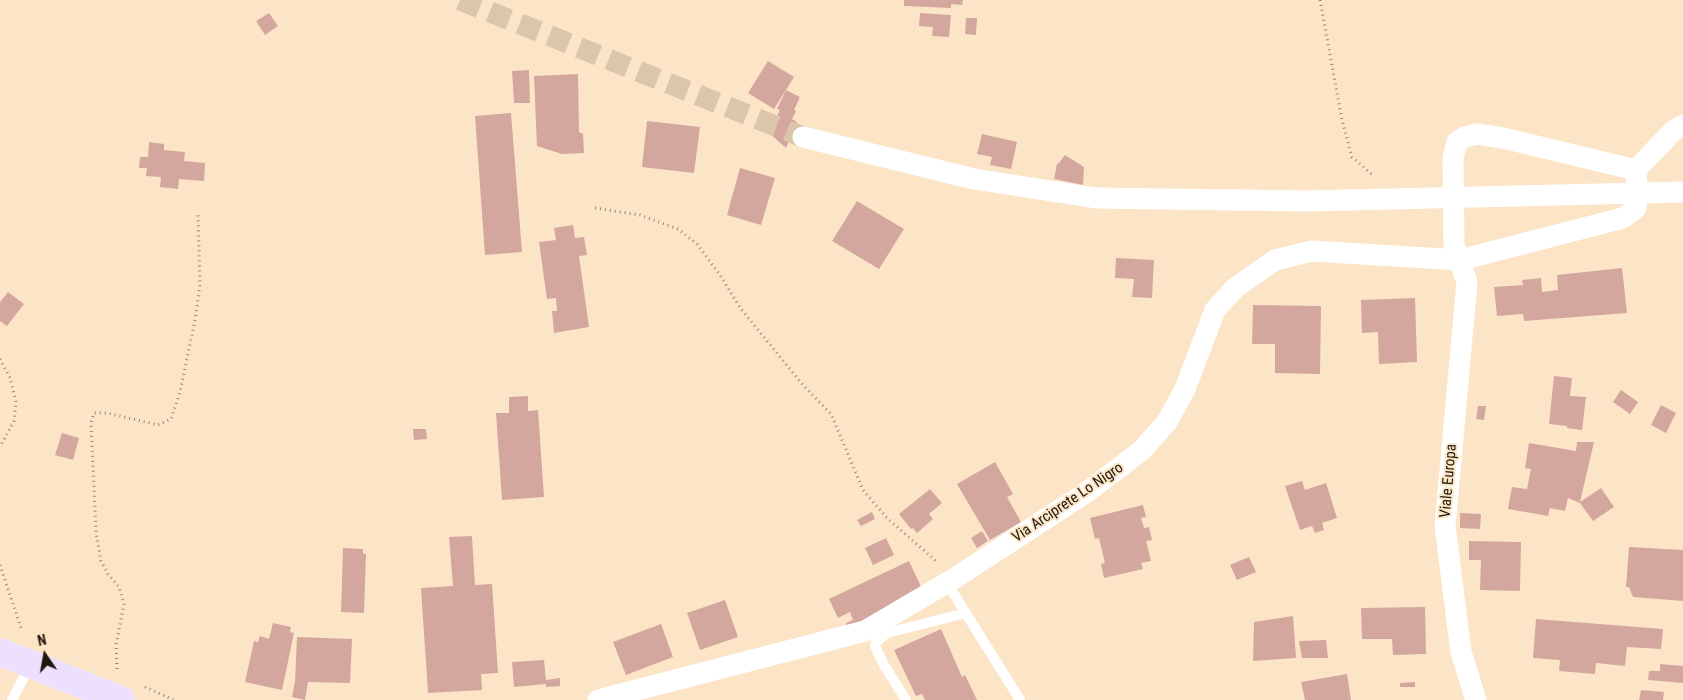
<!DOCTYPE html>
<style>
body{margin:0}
#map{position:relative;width:1683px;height:700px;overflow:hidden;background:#fce5c7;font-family:"Roboto Condensed",sans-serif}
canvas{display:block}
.north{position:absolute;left:20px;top:630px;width:50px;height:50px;-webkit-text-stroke:4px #fce5c7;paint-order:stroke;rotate:348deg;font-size:14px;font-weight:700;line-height:20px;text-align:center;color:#20180d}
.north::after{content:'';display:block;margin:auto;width:18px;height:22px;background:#20180d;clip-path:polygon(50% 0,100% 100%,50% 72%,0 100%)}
</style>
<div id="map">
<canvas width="1683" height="700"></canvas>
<div class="north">N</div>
</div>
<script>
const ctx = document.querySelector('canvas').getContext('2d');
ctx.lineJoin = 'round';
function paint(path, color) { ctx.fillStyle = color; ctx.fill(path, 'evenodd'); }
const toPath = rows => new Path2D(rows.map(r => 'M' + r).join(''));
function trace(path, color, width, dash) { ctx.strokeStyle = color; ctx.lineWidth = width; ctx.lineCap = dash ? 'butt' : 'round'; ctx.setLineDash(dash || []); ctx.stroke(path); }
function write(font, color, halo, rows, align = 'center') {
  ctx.font = font + ' "Roboto Condensed",sans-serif'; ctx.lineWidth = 4; ctx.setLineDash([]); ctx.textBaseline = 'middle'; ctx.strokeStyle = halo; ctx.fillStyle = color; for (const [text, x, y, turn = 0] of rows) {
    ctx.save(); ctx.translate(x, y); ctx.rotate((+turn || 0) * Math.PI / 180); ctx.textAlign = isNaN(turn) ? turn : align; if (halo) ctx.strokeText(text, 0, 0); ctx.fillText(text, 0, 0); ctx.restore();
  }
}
paint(toPath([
 [904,0,963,0,962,5,951,4,951,8,904,6],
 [269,13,278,26,265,35,256,21],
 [920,13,951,15,949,37,932,36,933,27,919,26],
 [966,18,977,18,976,35,965,34],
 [768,61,794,77,774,109,748,93],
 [529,70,530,103,514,103,512,71],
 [578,74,579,132,583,134,584,153,562,154,537,146,534,76],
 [786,90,800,97,794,110,796,111,792,119,797,122,786,148,769,133,780,110,777,109],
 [511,113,522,252,485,255,475,116],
 [647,121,700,127,694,173,642,167],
 [982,134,1017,142,1011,169,990,165,992,157,977,154],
 [149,142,164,144,164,150,185,152,184,161,205,163,204,181,179,179,178,189,160,187,161,177,146,176,147,168,139,168,140,157,148,157],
 [1065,155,1084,167,1083,185,1054,179,1057,164,1059,163],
 [740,168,775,178,761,225,727,215],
 [857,201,904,229,879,269,832,241],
 [573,225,575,238,584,237,587,255,579,256,589,327,554,333,552,311,557,311,556,298,547,299,539,242,556,240,554,228],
 [1116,258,1154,260,1152,298,1132,297,1134,279,1115,278],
 [1622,268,1627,313,1524,321,1523,314,1497,316,1494,287,1523,285,1522,280,1541,278,1542,292,1558,290,1557,275],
 [8,292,24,304,7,326,0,321,0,302],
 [1415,298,1417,362,1379,364,1378,332,1362,333,1361,300],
 [1253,305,1321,306,1320,374,1275,373,1275,344,1252,344],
 [1554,376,1572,378,1570,396,1586,397,1582,430,1567,428,1567,426,1549,424],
 [1621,390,1638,402,1630,414,1613,402],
 [528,396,528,411,538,410,544,497,502,500,496,413,509,413,509,397],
 [1661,405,1676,413,1666,433,1651,425],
 [1478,406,1486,406,1484,420,1476,419],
 [413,429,426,429,427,439,414,440],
 [62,433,79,438,73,460,55,455],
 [1577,442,1594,442,1580,502,1601,488,1614,507,1593,521,1580,503,1568,498,1565,511,1550,508,1548,516,1508,509,1512,487,1527,489,1531,469,1525,468,1529,443,1576,451],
 [995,462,1013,494,1007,497,1021,522,990,540,957,484],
 [1302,481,1305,490,1326,483,1337,518,1322,523,1324,530,1315,533,1312,526,1300,530,1285,486],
 [930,489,942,503,929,514,933,519,917,533,913,528,911,529,899,514],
 [1143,505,1146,517,1141,518,1144,528,1149,527,1152,540,1146,541,1151,561,1141,563,1143,569,1104,578,1101,564,1105,563,1099,538,1095,539,1090,518],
 [872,512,875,519,861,526,857,520],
 [1460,513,1481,514,1480,529,1460,528],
 [982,531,988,541,977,548,971,538],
 [472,536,475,585,492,584,498,673,481,674,482,690,428,693,421,588,453,586,449,537],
 [886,538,894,555,873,565,865,548],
 [1469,541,1521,542,1520,591,1480,590,1481,560,1469,560],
 [1629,547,1683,550,1683,601,1633,597,1629,587,1626,587],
 [343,548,363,549,363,554,366,554,364,613,341,612],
 [1249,557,1256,572,1237,580,1230,565],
 [909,561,924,593,856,625,847,627,846,623,853,620,850,612,838,618,829,599],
 [725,600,738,637,700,650,687,613],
 [1425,607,1426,654,1393,655,1392,639,1362,639,1361,608],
 [1293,616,1296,658,1253,661,1254,622],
 [1536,619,1663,629,1661,649,1627,647,1625,666,1596,663,1595,674,1559,671,1560,660,1533,658],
 [273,623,291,627,290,632,294,633,282,690,245,682,254,641,258,642,260,636,269,639],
 [661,624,673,657,626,675,613,642],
 [941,629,962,677,965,675,977,700,925,700,922,694,916,696,894,650],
 [297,637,352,639,350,683,308,682,305,700,292,697,295,681],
 [1326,640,1328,658,1302,658,1299,641],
 [544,660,546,680,560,678,560,686,546,687,546,684,514,687,512,662],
 [1660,664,1683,666,1683,683,1648,680,1649,671,1660,671],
 [1347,674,1351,700,1305,700,1301,682],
 [1415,682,1415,687,1400,687,1400,683],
 [1641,690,1664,692,1663,700,1639,700]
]), '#d3a79d');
trace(toPath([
 [460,0,803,137]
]), '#dbc6ab', 21, [21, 11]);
trace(toPath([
 [1320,0,1342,120,1352,157,1374,176],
 [595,208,640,215,678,229,697,244,720,275,741,309,803,385,831,414,863,490,887,518,936,561],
 [0,359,10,378,16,402,14,421,0,447],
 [0,565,22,631],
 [117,669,116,645,124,604,119,587,108,574,101,561,96,532,91,423,94,413,107,413,158,425,171,419,180,392,195,320,200,285,198,213],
 [145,687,174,700]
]), '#988872', 3, [1, 4]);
trace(toPath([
 [947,583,1020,700],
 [12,700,30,665],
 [906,700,884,665,875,646,876,642,887,633,966,613]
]), '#fff', 10);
trace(toPath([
 [803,137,974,179,1096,198,1307,201,1683,192],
 [598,700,865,631,955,578,1087,492,1141,451,1167,422,1185,389,1215,310,1235,288,1275,260,1312,251,1460,260,1623,218,1636,208,1637,194,1636,170,1673,131,1683,125],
 [1476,700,1461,652,1445,526,1467,282,1454,245,1453,158,1457,142,1465,137,1477,134,1503,138,1636,170]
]), '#fff', 21);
trace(toPath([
 [0,652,121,700]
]), '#ede0fe', 28);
write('15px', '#20180d', '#fce5c7', [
 ["Viale Europa",1449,481,-85],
 ["Via Arciprete Lo Nigro",1068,503,-34]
]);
</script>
